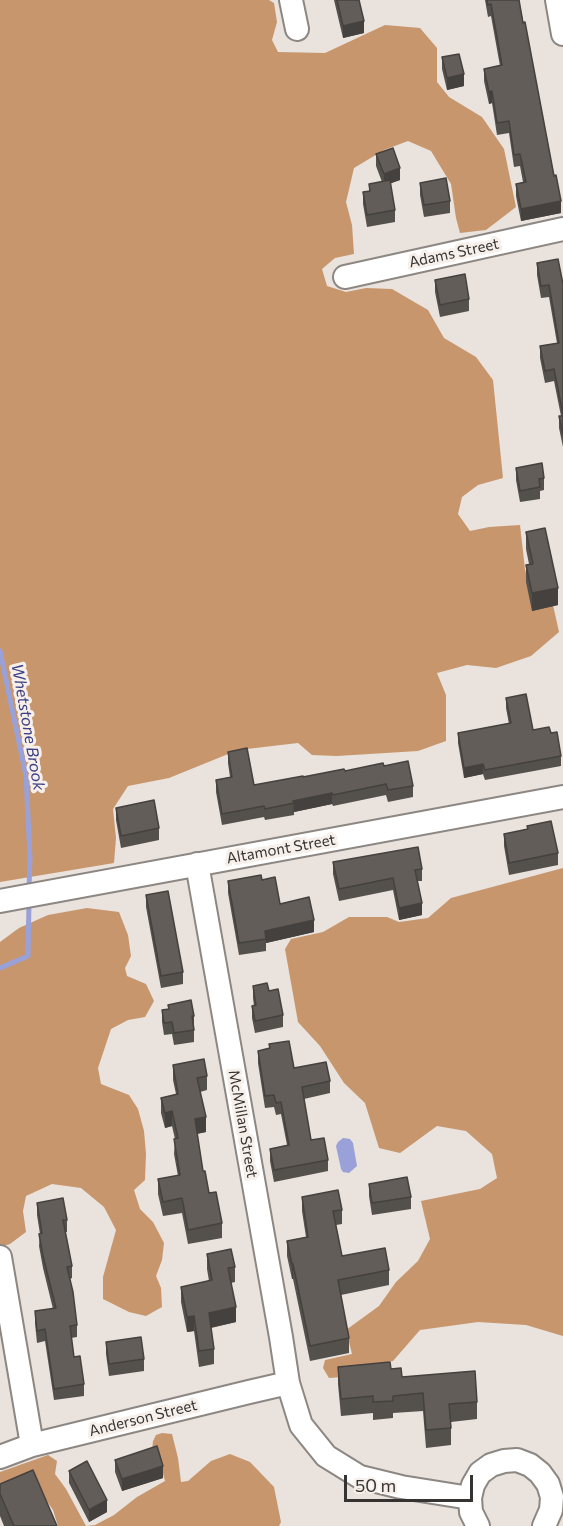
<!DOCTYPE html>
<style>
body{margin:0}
#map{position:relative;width:563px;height:1526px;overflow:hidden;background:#e9e2dd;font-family:Commissioner,sans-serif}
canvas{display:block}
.scale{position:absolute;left:344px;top:1475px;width:129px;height:27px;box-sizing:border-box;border:3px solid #363432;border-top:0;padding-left:8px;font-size:18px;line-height:21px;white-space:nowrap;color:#363432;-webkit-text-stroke:4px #f6efea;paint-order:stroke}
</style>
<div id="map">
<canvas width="563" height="1526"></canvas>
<div class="scale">50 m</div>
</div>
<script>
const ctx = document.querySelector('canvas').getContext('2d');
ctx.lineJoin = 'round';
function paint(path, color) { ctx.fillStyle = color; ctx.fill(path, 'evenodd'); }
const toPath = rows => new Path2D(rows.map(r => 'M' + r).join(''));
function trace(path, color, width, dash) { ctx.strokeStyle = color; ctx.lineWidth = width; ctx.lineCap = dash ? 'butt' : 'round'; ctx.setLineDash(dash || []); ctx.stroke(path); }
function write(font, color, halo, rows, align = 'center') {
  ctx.font = font + ' Commissioner,sans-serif'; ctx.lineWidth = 6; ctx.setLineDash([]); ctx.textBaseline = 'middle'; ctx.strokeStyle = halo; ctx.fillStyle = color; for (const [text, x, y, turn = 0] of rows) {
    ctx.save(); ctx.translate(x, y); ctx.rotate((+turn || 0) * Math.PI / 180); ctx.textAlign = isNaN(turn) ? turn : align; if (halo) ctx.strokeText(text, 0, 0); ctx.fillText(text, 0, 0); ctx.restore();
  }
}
paint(toPath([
 [0,0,269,0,274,3,277,22,272,40,278,52,325,53,385,25,420,28,437,48,437,82,449,97,482,117,504,149,516,207,486,230,460,233,456,218,451,184,431,151,408,141,384,150,354,168,346,202,352,225,354,254,335,258,322,269,327,286,346,292,366,288,392,289,428,310,444,338,476,357,493,380,503,478,478,485,462,497,458,514,470,531,489,527,520,525,525,569,530,592,553,605,559,632,531,656,496,668,467,665,437,673,446,695,446,741,418,751,337,756,312,755,298,743,238,750,169,778,128,786,113,809,116,838,114,863,0,882],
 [563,868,563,1336,526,1325,478,1322,420,1330,393,1361,353,1369,343,1377,329,1378,323,1368,325,1360,352,1354,346,1330,379,1306,396,1282,418,1261,430,1239,421,1201,480,1189,497,1178,492,1154,466,1131,437,1126,400,1153,379,1148,365,1103,344,1083,320,1046,298,1022,285,949,291,939,323,932,349,917,387,917,399,922,428,918,451,898],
 [87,908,119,912,128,935,131,956,125,968,127,976,146,984,154,1001,145,1017,128,1020,111,1029,98,1068,101,1084,129,1095,138,1109,144,1131,146,1154,145,1180,134,1190,140,1209,153,1222,164,1243,162,1260,156,1276,161,1288,162,1307,146,1316,129,1312,103,1299,103,1277,116,1230,104,1207,81,1188,52,1184,26,1196,23,1211,26,1232,10,1244,0,1247,0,942,19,928,48,915],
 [162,1433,172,1434,178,1458,181,1482,188,1481,211,1461,230,1454,250,1462,274,1487,281,1522,279,1526,58,1526,53,1510,39,1490,0,1500,0,1472,48,1455,57,1461,55,1474,66,1489,86,1526,95,1525,114,1515,137,1497,165,1481,158,1455,152,1451,153,1441,156,1435]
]), '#c7966c');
paint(toPath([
 [343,1138,350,1139,353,1143,357,1166,349,1173,343,1172,341,1169,336,1146,338,1142]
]), '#9aa1d9');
trace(toPath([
 [0,651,26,776,30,857,29,889],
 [0,968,28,956,29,902]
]), '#9aa1d9', 5);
const minor = toPath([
 [291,0,297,29],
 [557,0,563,34],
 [345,277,563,229],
 [197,864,281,1337,288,1383,301,1425,326,1456,360,1477,401,1487,470,1498],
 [0,901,563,797],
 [0,1257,32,1445],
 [0,1457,32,1445,249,1392,288,1383],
 [478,1526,471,1512,470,1498,473,1485,480,1473,491,1465,504,1461,517,1460,530,1465,540,1473,548,1484,552,1497,551,1510,544,1526]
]);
trace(minor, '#8d8783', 26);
trace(minor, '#fff', 22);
paint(toPath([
 [334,0,359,0,364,33,343,38],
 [485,0,519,0,561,213,521,221,516,196,516,184,523,182,520,166,514,167,509,133,497,135,492,103,489,104,484,81,484,69,500,66,491,16,488,17],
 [442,57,464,86,447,90,442,69],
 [376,154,400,180,390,183,395,210,395,222,367,227,363,204,363,192,369,191,369,184,382,182,376,166],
 [420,183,450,201,450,213,424,217,420,195],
 [537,263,563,284,563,447,559,428,559,416,561,416,554,381,545,383,540,358,540,346,557,343,549,297,541,298,537,275],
 [435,280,469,299,469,311,440,317,435,292],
 [516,468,544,478,544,490,540,491,540,499,520,502,516,480],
 [526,532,558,605,532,611,526,582,526,565,529,564,526,549],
 [506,698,533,730,551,733,561,756,561,766,485,780,483,774,464,778,458,743,458,733,509,724,506,708],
 [228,752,254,785,345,771,384,766,413,786,413,797,388,802,386,795,333,806,332,804,294,812,294,815,265,820,264,817,222,825,216,792,216,780,230,777,228,763],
 [116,808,159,828,159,840,121,848,116,820],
 [527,826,558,853,558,865,509,875,504,846,504,834,527,829],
 [333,862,422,869,422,881,417,881,422,915,399,920,393,890,339,901,333,874],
 [262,880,280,904,314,932,266,943,266,951,239,955,228,893,228,881],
 [146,895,183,972,183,984,161,988,146,907],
 [253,986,269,991,283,1015,283,1027,255,1033,252,1018,252,1006,254,1006,253,998],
 [168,1005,194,1016,194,1042,174,1045,172,1034,164,1035,162,1022,162,1010,168,1009],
 [269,1044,294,1068,330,1081,330,1093,304,1099,311,1140,328,1160,328,1171,274,1182,270,1161,270,1149,287,1145,281,1114,276,1115,274,1107,265,1108,258,1063,258,1051,269,1048],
 [173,1065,207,1076,207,1090,200,1092,206,1132,197,1134,203,1171,209,1193,222,1223,222,1238,188,1244,182,1213,163,1216,158,1194,158,1179,178,1176,174,1154,175,1139,172,1126,165,1128,161,1113,161,1098,176,1094,173,1080],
 [369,1184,411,1197,411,1209,372,1215,369,1196],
 [302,1197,342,1210,342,1224,336,1225,342,1256,389,1270,389,1285,341,1295,349,1338,349,1353,310,1361,293,1279,292,1279,287,1256,287,1241,306,1237,302,1211],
 [37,1203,67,1220,67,1232,65,1232,72,1266,72,1278,70,1279,77,1325,77,1337,71,1338,74,1357,84,1384,84,1396,54,1400,45,1341,37,1343,35,1323,35,1311,53,1309,43,1268,39,1246,40,1234,37,1215],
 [207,1254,235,1267,235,1282,231,1283,236,1322,211,1328,214,1349,214,1364,199,1367,194,1331,187,1332,181,1302,181,1287,209,1281,207,1269],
 [106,1342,144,1359,144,1371,109,1376,106,1354],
 [338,1367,391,1369,402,1377,477,1402,477,1419,451,1422,451,1445,426,1448,423,1411,393,1413,393,1418,373,1420,373,1413,341,1416,338,1384],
 [115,1460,163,1478,122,1491,115,1472],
 [69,1471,107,1512,89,1522,69,1483],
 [0,1484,57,1526,4,1526,0,1516]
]), '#54504c');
paint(toPath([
 [364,21,364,33,343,38,343,26],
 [464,74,464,86,447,90,447,78],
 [492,91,492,103,489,104,489,92],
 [400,168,400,180,384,186,384,174],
 [561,201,561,213,521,221,521,209],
 [558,588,558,605,532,611,532,593],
 [483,764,483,774,464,778,464,768],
 [332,793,332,804,294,812,293,801],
 [422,903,422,915,399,920,399,908],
 [314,920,314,932,266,943,265,931],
 [172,1111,172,1126,165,1128,165,1113],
 [206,1117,206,1132,195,1134,195,1119],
 [292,1264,293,1264,293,1279,292,1279],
 [236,1307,236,1322,209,1328,209,1313],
 [194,1316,194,1331,187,1332,187,1317],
 [163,1466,163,1478,122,1491,122,1479],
 [107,1500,107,1512,89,1522,89,1510]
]), '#45413e');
const building = toPath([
 [337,0,359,0,364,21,343,26,337,0],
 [487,0,519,0,523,23,525,22,554,176,556,175,561,201,521,209,516,184,526,182,520,154,514,155,509,121,497,123,492,91,489,92,484,69,502,65,491,4,488,5,487,0],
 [459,54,464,74,447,78,442,57,459,54],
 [393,148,400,168,384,174,376,154,393,148],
 [446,178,450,201,424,205,420,183,446,178],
 [390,180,395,210,367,215,363,192,370,191,369,184,390,180],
 [558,259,563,284,563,414,554,369,545,371,540,346,559,343,549,285,541,286,537,263,558,259],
 [465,274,469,299,440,305,435,280,465,274],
 [559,416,563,416,563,435,559,416],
 [542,463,544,478,539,479,540,487,520,491,516,468,542,463],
 [545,528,558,588,532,593,526,565,533,564,526,532,545,528],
 [526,694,533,730,549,727,551,733,557,732,561,756,485,770,483,764,464,768,458,733,511,723,506,698,526,694],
 [247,748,254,785,303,776,303,777,344,769,345,771,383,763,384,766,408,761,413,786,388,790,386,784,333,795,332,793,293,801,294,803,265,809,264,806,222,814,216,780,232,777,228,752,247,748],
 [154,800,159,828,121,836,116,808,154,800],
 [551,821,558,853,509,863,504,834,528,829,527,826,551,821],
 [418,847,422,869,415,870,422,903,399,908,393,878,339,889,333,862,418,847],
 [261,875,262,880,275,877,280,904,309,897,314,920,265,931,266,939,239,943,228,881,261,875],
 [168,891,183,972,161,976,146,895,168,891],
 [267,983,269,991,278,989,283,1015,255,1021,252,1006,256,1005,253,986,267,983],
 [191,1000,194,1016,192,1016,194,1030,174,1033,172,1022,164,1023,162,1010,169,1009,168,1005,191,1000],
 [289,1041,294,1068,326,1062,330,1081,302,1087,311,1140,324,1138,328,1160,274,1170,270,1149,289,1145,281,1102,276,1103,274,1095,265,1096,258,1051,270,1048,269,1044,289,1041],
 [204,1059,207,1076,197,1078,206,1117,195,1119,203,1171,205,1171,209,1193,216,1192,222,1223,188,1230,182,1198,163,1202,158,1179,180,1175,174,1139,178,1138,172,1111,165,1113,161,1098,178,1094,173,1065,204,1059],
 [407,1177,411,1197,372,1203,369,1184,407,1177],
 [338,1190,342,1210,333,1211,342,1256,385,1248,389,1270,338,1280,349,1338,310,1346,293,1264,292,1264,287,1241,308,1237,302,1197,338,1190],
 [63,1198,67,1220,63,1220,72,1266,67,1267,73,1292,77,1325,70,1326,74,1357,80,1356,84,1384,54,1389,45,1329,37,1331,35,1311,56,1308,43,1256,39,1234,42,1233,37,1203,63,1198],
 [231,1249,235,1267,228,1268,236,1307,209,1313,214,1349,199,1351,194,1316,187,1317,181,1287,212,1280,207,1254,231,1249],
 [141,1337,144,1359,109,1364,106,1342,141,1337],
 [390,1362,391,1369,401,1368,402,1377,475,1371,477,1402,449,1404,451,1428,426,1430,423,1393,393,1396,393,1401,373,1402,373,1396,341,1399,338,1367,390,1362],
 [157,1446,163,1466,122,1479,115,1460,157,1446],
 [87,1461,107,1500,89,1510,69,1471,87,1461],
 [33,1470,57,1526,14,1526,0,1494,0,1484,33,1470]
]);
paint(building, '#625d58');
trace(building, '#45413e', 1.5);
write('15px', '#363432', '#f6efea', [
 ["Adams Street",454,253,-12],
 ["Altamont Street",281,849,-10],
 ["McMillan Street",243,1124,80],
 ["Anderson Street",143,1418,-14]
]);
write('italic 16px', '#3d4084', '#f6efea', [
 ["Whetstone Brook",28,727,80]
]);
</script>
